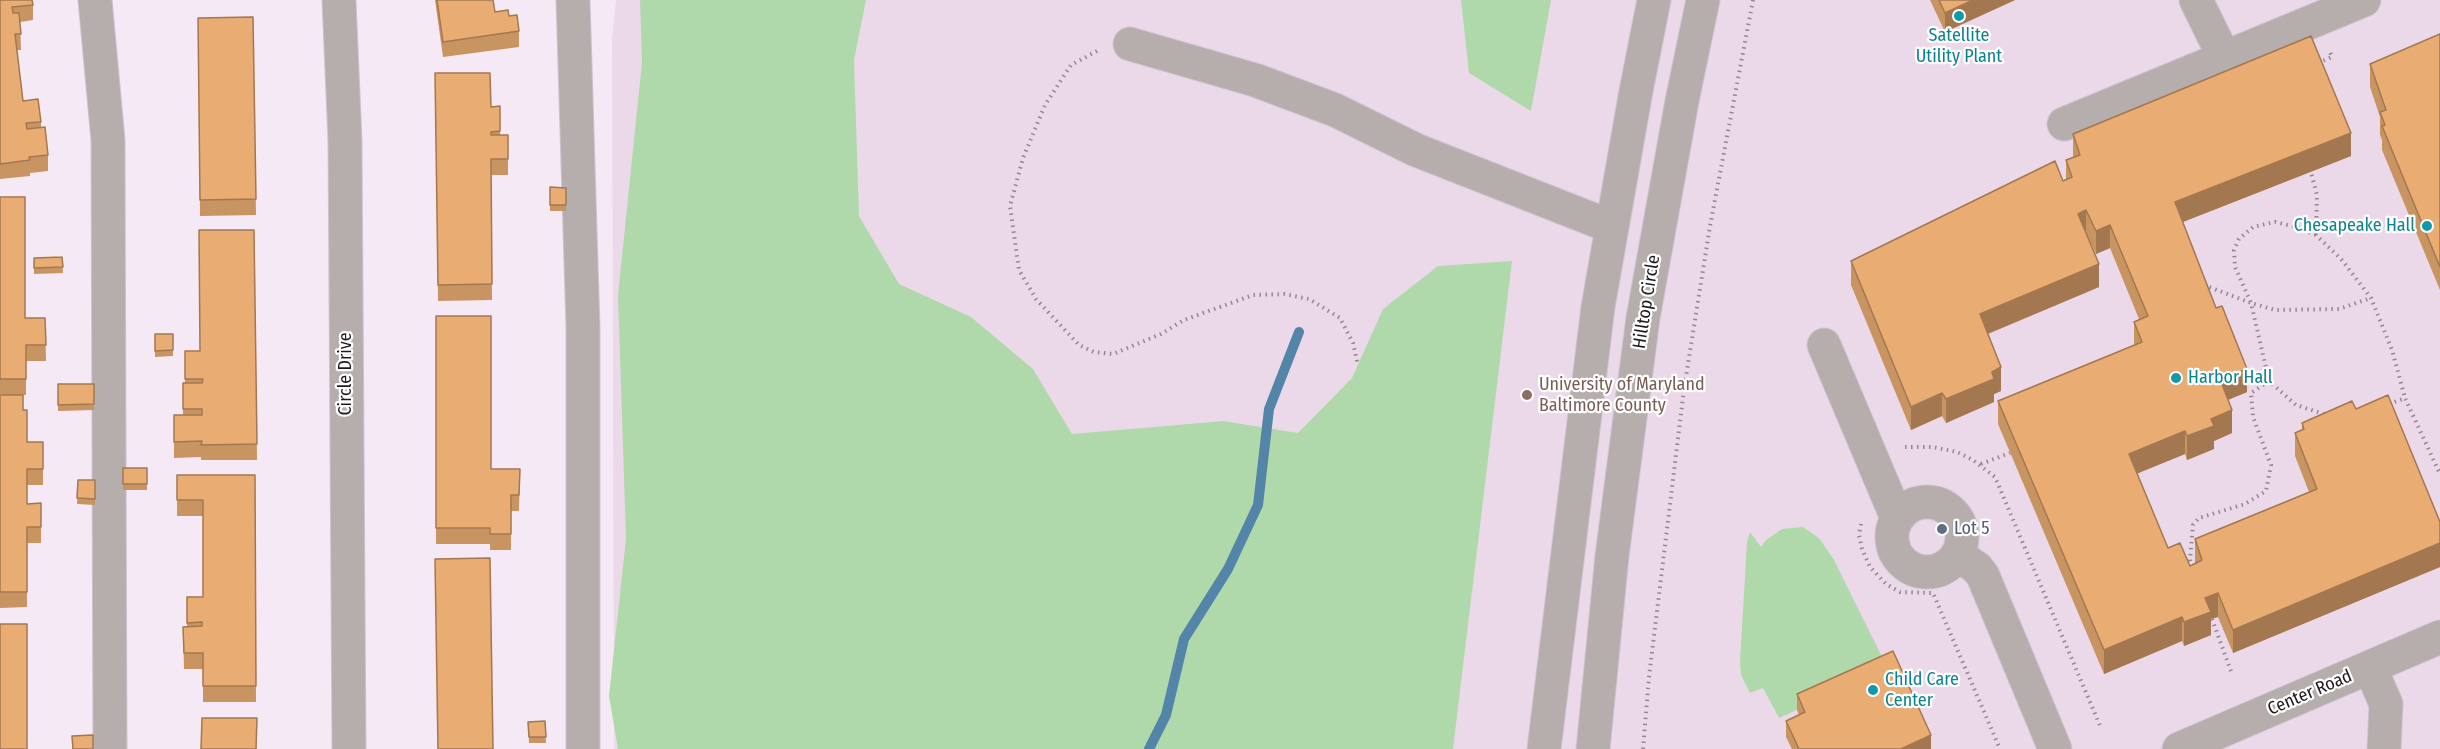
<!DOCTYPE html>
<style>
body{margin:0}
canvas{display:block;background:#f5e9f5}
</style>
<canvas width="2440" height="749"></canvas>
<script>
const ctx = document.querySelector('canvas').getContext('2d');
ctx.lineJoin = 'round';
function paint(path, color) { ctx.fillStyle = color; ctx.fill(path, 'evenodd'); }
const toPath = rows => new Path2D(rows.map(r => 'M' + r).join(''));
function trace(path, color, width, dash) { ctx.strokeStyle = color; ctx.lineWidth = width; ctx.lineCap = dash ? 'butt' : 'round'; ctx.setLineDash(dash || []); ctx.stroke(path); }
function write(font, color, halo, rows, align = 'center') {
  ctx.font = font + ' "Fira Sans Condensed",sans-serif'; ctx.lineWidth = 4.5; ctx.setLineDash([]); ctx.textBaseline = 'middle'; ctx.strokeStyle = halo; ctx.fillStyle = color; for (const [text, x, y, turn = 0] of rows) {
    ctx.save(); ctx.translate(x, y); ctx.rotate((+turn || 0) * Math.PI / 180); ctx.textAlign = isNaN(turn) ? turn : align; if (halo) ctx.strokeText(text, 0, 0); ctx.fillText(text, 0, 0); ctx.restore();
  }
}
paint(toPath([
 [616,0,2440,0,2440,749,614,749,612,40]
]), '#ebd9ea');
paint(toPath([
 [640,0,866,0,854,60,859,216,899,284,971,317,1033,369,1072,434,1223,421,1298,433,1352,378,1383,309,1438,266,1512,261,1453,749,618,749,609,696,626,538,618,295,642,62],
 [1461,0,1551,0,1531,111,1469,73],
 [1803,527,1819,538,1834,560,1888,669,1779,718,1763,688,1750,693,1741,675,1740,661,1747,542,1750,532,1761,547,1766,540,1782,529]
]), '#b0d9ab');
trace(toPath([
 [1149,749,1166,715,1184,639,1228,569,1258,505,1269,409,1299,332]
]), '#5385a9', 10);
const minor = toPath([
 [95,0,108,140,110,749],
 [339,0,345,141,349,749],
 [573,0,583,328,583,749],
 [2196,0,2224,57],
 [1130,44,1255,80,1335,110,1416,150,1612,227],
 [2064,124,2364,0],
 [1824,345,1897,518],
 '1892 537a35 35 0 1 1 70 0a35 35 0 1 1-70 0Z',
 [1958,555,1977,568,1983,576,2055,749],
 [2370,667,2386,704,2384,749],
 [1544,749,1598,307,1636,91,1654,0],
 [1593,749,1612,556,1643,318,1682,101,1703,0],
 [2179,749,2440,637]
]);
trace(minor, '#cec4ce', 35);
trace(toPath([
 [1097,51,1071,65,1045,105,1023,158,1010,206,1019,270,1036,299,1079,345,1094,352,1113,354,1161,334,1184,320,1253,295,1284,294,1309,299,1340,318,1353,343,1358,365],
 [2318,63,2332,57,2329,50],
 [2310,169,2317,195,2316,235,2341,259,2371,298,2392,350,2405,398],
 [2316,235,2296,227,2275,222,2253,227,2239,239,2234,250,2235,267,2251,303,2275,310,2339,309,2371,298],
 [2204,285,2251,303,2269,381],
 [2389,404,2405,398,2440,474],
 [1905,447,1933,447,1957,452,1973,460,1995,477,2101,728],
 [1981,464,2010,453],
 [1861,524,1859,535,1862,549,1870,567,1886,584,1900,592,1933,593,2000,749],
 [2192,567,2190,560,2193,525,2199,518,2245,504,2266,491,2271,465,2253,417,2251,393,2269,381,2296,405,2327,415],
 [2212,619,2232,674],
 [1643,749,1649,677,1684,389,1710,226,1753,0]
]), '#918891', 4, [1.5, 4.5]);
trace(minor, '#b5aead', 33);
paint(toPath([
 [0,0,33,5,33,20,20,22,21,50,17,50,23,101,41,122,41,128,48,155,48,171,30,173,30,176,0,179],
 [435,0,493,0,495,12,509,16,519,31,519,47,443,57],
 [1930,0,2015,0,1945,32],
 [253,17,256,215,200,216,198,18],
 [2440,34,2440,290,2382,150,2382,140,2380,135,2380,117,2370,87,2370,64],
 [435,73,491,107,500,106,500,135,508,159,508,175,491,175,492,300,438,301],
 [2073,134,2351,156,2183,222,2247,392,2228,400,2232,433,2214,441,2214,449,2187,460,2185,454,2137,473,2168,548,2190,566,2195,563,2195,539,2309,492,2295,456,2295,433,2302,430,2302,423,2356,409,2440,522,2440,567,2233,653,2218,617,2211,619,2211,635,2184,646,2182,641,2104,674,1998,424,1998,401,2134,345,2134,322,2139,319,2110,248,2096,254,2086,233,2099,287,1988,334,2001,391,1994,394,1994,402,1946,423,1942,416,1911,430,1851,285,1851,261,2066,179,2066,160,2073,158],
 [550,187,566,188,566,211,550,211],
 [0,197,25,318,45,318,46,361,26,361,26,395,0,395],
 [254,230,257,460,201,460,201,457,174,458,174,415,183,415,183,383,185,383,185,351,200,351],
 [62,257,63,273,34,274,34,258],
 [436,316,491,469,520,469,519,511,511,511,511,550,490,550,490,544,436,544],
 [155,334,173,334,173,356,155,357],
 [94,384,94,410,58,411,58,405],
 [0,395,23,410,27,442,43,442,43,485,27,485,27,504,41,503,41,543,27,543,27,607,0,608],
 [123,468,147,468,147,490,123,490],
 [177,475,255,475,256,702,203,702,203,669,184,669,183,627,187,627,187,597,203,597,203,516,177,516],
 [78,480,95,480,95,505,77,504],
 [1797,694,1931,749,1792,749,1786,737,1786,721,1799,715,1797,710],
 [545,721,546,743,529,743,528,722]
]), '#c89462');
paint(toPath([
 [1973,0,2015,0,1945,32,1945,13],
 [2351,133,2351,156,2175,225,2175,202],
 [2086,210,2086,233,2078,237,2078,214],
 [2110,225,2110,248,2096,254,2096,231],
 [2099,264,2099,287,1980,337,1980,314],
 [2001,367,2001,391,1994,394,1994,402,1946,423,1946,399,1992,372],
 [2247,369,2247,392,2220,403,2220,379],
 [1942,393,1942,416,1911,430,1911,407],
 [2232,410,2232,433,2214,441,2214,449,2187,460,2187,436,2211,419],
 [2185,431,2185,454,2129,477,2129,454],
 [2440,543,2440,567,2233,653,2233,630],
 [2218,593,2218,617,2211,619,2211,635,2184,646,2184,622,2205,598],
 [2182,617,2182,641,2104,674,2104,650],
 [1931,735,1931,749,1901,749]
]), '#a37850');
const building = toPath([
 [0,0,32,0,33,5,12,7,13,13,19,13,21,34,15,34,23,101,38,99,41,122,26,123,27,129,45,127,48,155,29,157,30,160,0,164,0,0],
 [437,0,493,0,495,12,508,10,509,16,517,15,519,31,443,42,437,0],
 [1939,0,1973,0,1945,13,1939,0],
 [253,17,256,199,200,200,198,18,253,17],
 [2440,34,2440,267,2382,126,2385,125,2380,112,2386,110,2370,64,2440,34],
 [2311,36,2351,133,2175,202,2216,308,2222,306,2247,369,2220,379,2232,410,2211,419,2214,426,2187,436,2185,431,2129,454,2168,548,2180,543,2190,566,2202,560,2195,539,2317,489,2295,433,2304,429,2302,423,2352,401,2356,409,2388,395,2440,522,2440,543,2233,630,2218,593,2205,598,2211,612,2184,622,2182,617,2104,650,1998,401,2142,342,2134,322,2148,316,2110,225,2096,231,2086,210,2078,214,2099,264,1980,314,2001,367,1992,372,1994,379,1946,399,1942,393,1911,407,1851,261,2055,161,2063,181,2072,177,2066,160,2080,155,2073,134,2311,36],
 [435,73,490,73,491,107,500,106,500,131,491,132,491,135,508,135,508,159,491,159,492,284,438,285,435,73],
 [550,187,566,188,566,205,550,205,550,187],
 [0,197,25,197,25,318,45,318,46,345,26,345,26,379,0,379,0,197],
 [199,230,254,230,257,444,201,445,202,441,174,442,174,415,202,415,202,409,183,409,183,383,202,383,203,379,185,379,185,351,200,351,199,230],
 [62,257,63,267,34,268,34,258,62,257],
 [436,316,491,316,491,469,520,469,519,495,511,495,511,534,490,534,490,528,436,528,436,316],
 [155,334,173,334,173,350,155,351,155,334],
 [58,384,94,384,94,404,58,405,58,384],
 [0,395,23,395,23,410,27,410,27,442,43,442,43,469,27,469,27,504,41,503,41,527,27,527,27,592,0,592,0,395],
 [123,468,147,468,147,484,123,484,123,468],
 [177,475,255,475,256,686,203,686,203,653,184,653,183,627,202,626,202,622,187,623,187,597,203,597,203,500,177,500,177,475],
 [78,480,95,480,95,499,77,498,78,480],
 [490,558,493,749,438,749,435,559,490,558],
 [0,624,27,624,27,749,0,749,0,624],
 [1893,651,1931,735,1901,749,1799,749,1786,721,1805,712,1797,694,1893,651],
 [202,718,257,718,256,749,201,749,202,718],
 [545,721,546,737,529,737,528,722,545,721],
 [93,735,93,749,73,749,72,736,93,735]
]);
paint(building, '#e9ac72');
trace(building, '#a37850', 1.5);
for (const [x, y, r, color] of [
 [1959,16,6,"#0f9aa8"],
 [2427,226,6,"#0f9aa8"],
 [2176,378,6,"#0f9aa8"],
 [1527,395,6,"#8d6e63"],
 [1942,529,6,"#5c6f8a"],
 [1873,690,6,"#0f9aa8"]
]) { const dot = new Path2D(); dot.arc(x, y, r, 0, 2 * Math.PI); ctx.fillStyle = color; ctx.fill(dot); trace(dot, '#fff', 2); }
write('18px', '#0d838f', '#fff', [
 ["Satellite",1959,36,"center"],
 ["Utility Plant",1959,57,"center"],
 ["Chesapeake Hall",2415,226,"right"],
 ["Harbor Hall",2188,378],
 ["Child Care",1885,680],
 ["Center",1885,701]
], 'left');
write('18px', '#1d191d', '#fff', [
 ["Hilltop Circle",1647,302,-81],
 ["Circle Drive",346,374,-90],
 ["Center Road",2310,693,-23]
]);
write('18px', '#785e54', '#fff', [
 ["University of Maryland",1539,385],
 ["Baltimore County",1539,406]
], 'left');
write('18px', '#4e5e75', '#fff', [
 ["Lot 5",1954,529]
], 'left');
</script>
